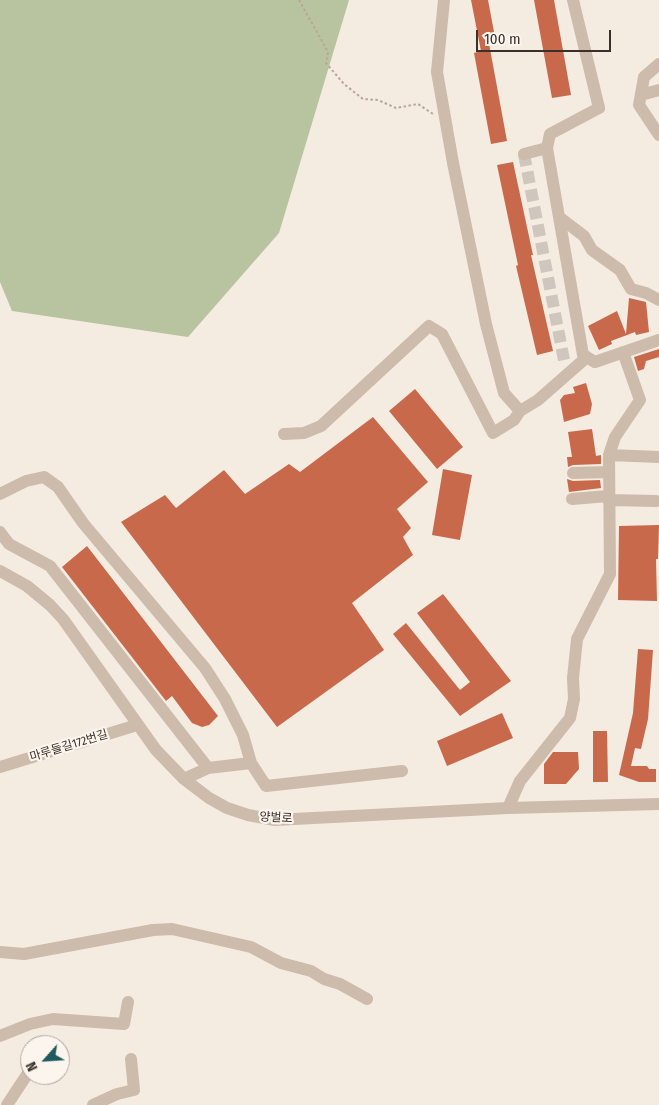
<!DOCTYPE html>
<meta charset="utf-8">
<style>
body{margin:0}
#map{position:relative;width:659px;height:1105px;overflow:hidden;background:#f4ebe1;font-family:"Fira Sans Condensed",sans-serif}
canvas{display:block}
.north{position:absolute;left:20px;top:1035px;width:50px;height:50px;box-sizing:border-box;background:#fbf5ee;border:1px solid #aea6a0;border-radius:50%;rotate:244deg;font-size:14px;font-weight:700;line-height:20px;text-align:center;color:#3b302b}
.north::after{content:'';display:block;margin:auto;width:18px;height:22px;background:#1f5a5e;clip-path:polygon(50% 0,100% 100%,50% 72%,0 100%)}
.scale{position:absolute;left:476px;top:30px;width:135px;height:22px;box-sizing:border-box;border:2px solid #3b302b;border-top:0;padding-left:6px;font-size:15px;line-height:18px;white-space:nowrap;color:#3b302b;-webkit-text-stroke:4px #fbf5ee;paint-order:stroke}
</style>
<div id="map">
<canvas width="659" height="1105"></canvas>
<div class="north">N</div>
<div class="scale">100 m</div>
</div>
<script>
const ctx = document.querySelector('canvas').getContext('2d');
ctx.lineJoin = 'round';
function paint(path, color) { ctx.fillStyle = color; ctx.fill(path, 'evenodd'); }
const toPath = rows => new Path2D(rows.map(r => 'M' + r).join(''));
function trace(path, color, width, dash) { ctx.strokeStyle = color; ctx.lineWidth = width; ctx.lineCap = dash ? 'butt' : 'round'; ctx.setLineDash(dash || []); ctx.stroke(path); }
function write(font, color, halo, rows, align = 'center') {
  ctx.font = font + ' "Fira Sans Condensed","Noto Sans KR",sans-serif'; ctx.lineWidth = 4.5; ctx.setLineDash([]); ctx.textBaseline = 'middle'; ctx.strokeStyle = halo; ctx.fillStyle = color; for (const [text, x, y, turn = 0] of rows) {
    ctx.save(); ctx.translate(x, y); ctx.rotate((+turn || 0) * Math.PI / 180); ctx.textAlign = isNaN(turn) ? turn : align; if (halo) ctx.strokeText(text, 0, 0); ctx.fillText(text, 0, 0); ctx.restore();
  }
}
paint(toPath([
 [0,0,349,0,279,233,188,337,12,311,0,282]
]), '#b8c4a0');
paint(toPath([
 [471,0,488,0,495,37,488,38,507,141,491,144,474,53,481,51],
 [534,0,554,0,571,95,552,98],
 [513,162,533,255,531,255,553,351,537,355,516,266,518,265,497,165],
 [629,298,646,302,649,332,636,335,635,332,611,341,612,344,599,350,588,326,617,311,626,334],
 [659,349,659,357,646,361,644,369,638,371,634,357],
 [586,383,592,404,590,414,564,422,560,400,564,395,575,393,573,387],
 [415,389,463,447,437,469,389,411],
 [373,417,428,482,397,509,411,528,403,537,413,555,352,603,384,650,277,727,121,522,165,495,176,508,224,470,245,494,289,464,300,472],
 [592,429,596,456,601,455,601,464,573,465,568,467,567,457,572,457,568,432],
 [443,469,472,475,460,540,432,535],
 [567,479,573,481,600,480,601,488,569,492],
 [659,525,658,559,656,559,657,601,618,600,619,526],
 [87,546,218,716,209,725,202,727,192,723,172,696,166,701,62,567],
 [443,594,511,681,460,716,393,634,406,623,460,690,470,682,417,613],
 [638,649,653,650,648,719,641,749,635,748,631,766,647,766,649,769,656,769,656,782,639,782,619,775,633,713],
 [502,713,513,738,447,766,437,741],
 [593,731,607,731,608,782,593,782],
 [553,752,578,752,579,769,566,784,544,784,544,764]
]), '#c8694b');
trace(toPath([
 [524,154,564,360]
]), '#cfc6bd', 12, [12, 6]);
trace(toPath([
 [299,0,328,52,326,63,344,84,363,99,378,100,396,108,418,104,433,114]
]), '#b9a596', 2, [2.5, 2.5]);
trace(toPath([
 [444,0,437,72,453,163,486,324,504,393,520,411,538,400,587,357],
 [659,64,644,77,639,105,659,135],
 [641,95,659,90],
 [547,148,550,134,599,108,573,0],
 [524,154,547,148,583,355,595,362,659,340],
 [559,217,584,236,592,250,620,270,631,289,646,293,659,300],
 [284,434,304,433,321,426,429,326,442,334,493,433,514,420,520,411],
 [609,455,659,457],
 [573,473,609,472],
 [0,494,26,481,44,477,58,487,83,523,205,668,225,699,243,735,251,763,208,768,184,779],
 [572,499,608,496],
 [608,500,656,501],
 [0,532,9,544,50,566,208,768],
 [0,571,27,586,50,605,63,619,156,750,184,779,209,798,227,808,248,815,275,820,508,808,659,804],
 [251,763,266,786,402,771],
 [0,767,137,725],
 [508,808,520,781,570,718,574,699,573,678,577,639,610,574,609,455,615,437,640,400,623,352],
 [0,952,24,954,153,930,172,929,251,947,281,963,311,971,324,979,340,984,367,999],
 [0,1036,30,1024,53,1019,124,1024,128,1002],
 [7,1105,30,1070],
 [93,1105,117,1094,134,1090,131,1059]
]), '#cdbbac', 12);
write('12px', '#3b302b', '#fbf5ee', [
 ["마루들길172번길",69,746,-17],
 ["양벌로",276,818,3]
]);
</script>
